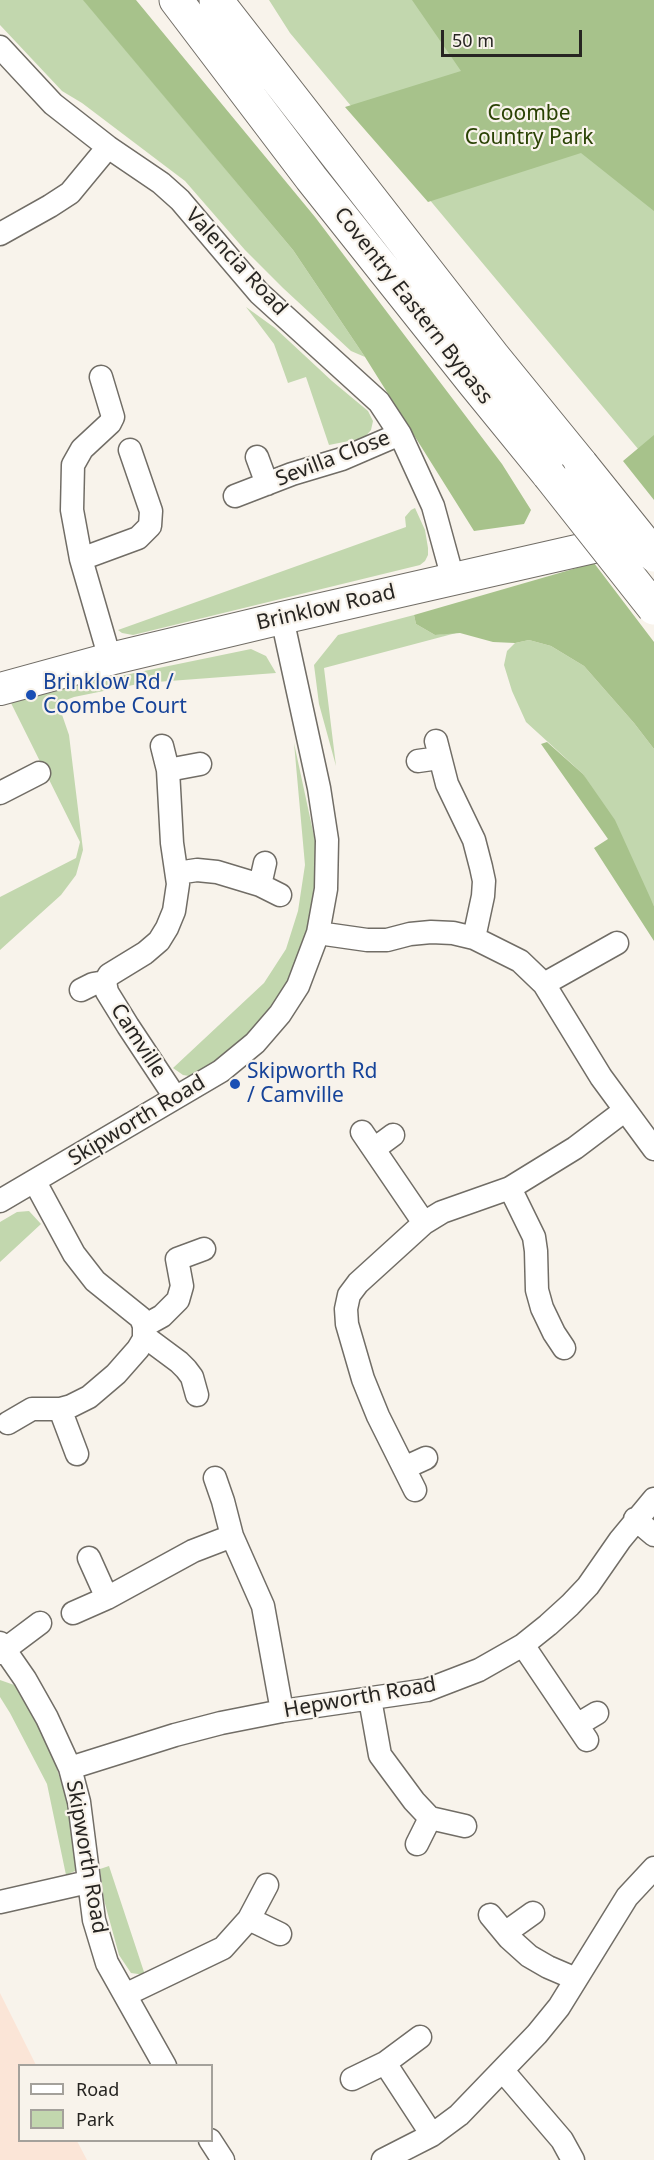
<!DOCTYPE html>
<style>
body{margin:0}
#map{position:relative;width:654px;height:2160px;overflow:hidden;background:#f8f3eb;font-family:"Noto Sans",sans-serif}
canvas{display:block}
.legend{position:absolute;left:18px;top:2064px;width:195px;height:78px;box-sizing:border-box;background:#f8f3eb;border:2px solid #a4a19b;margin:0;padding:8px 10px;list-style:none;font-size:18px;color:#272522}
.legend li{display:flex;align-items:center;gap:12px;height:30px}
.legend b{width:30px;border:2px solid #a4a19b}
.scale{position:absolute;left:441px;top:30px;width:141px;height:27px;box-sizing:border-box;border:3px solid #272522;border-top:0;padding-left:8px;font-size:18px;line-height:21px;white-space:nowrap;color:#272522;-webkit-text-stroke:4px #f8f3eb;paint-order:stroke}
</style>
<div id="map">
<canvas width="654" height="2160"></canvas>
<ul class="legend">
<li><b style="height:8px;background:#fff"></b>Road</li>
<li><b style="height:16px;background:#c2d7ae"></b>Park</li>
</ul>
<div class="scale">50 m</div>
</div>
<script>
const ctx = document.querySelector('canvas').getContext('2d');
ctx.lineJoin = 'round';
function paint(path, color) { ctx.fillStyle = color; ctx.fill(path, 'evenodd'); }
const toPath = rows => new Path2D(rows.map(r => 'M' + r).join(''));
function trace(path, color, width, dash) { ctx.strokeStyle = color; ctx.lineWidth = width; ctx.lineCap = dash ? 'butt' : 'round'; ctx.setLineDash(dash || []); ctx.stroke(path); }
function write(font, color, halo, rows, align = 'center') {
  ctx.font = font + ' "Noto Sans",sans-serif'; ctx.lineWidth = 4.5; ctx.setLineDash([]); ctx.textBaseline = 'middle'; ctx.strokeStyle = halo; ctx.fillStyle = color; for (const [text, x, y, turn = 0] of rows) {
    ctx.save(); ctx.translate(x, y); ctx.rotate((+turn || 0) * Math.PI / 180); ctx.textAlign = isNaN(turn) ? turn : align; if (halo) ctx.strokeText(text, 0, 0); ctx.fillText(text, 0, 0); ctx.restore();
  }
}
paint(toPath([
 [0,1993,36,2065,20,2066,20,2140,77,2141,87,2160,0,2160]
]), '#fbe5d7');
paint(toPath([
 [0,0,84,0,293,250,365,357,351,351,283,288,245,250,185,181,82,103,62,91,0,25],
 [269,0,654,0,654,468,290,33],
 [246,307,275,328,332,381,368,411,373,421,371,430,364,438,329,445,306,377,288,383,274,344],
 [415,508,425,530,428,548,428,555,425,561,420,565,133,635,122,633,118,630,406,527,405,517,411,510],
 [414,615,416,624,435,635,460,632,324,668,336,766,319,704,314,665,338,635],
 [529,640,551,646,584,666,634,723,654,749,654,906,583,774,526,722,512,691,504,665,507,651,515,643],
 [251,649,266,656,276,673,143,683,74,697,58,703,69,735,83,850,76,875,61,895,0,950,0,897,76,858,80,842,11,703,52,690],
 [294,743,317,850,316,898,294,977,266,1017,231,1056,195,1077,183,1075,173,1068,264,983,286,949,298,911,305,865],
 [29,1211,41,1224,0,1262,0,1222,17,1212],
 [0,1680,17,1686,46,1735,70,1810,78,1860,75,1871,66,1875,47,1784,10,1713,0,1697],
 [109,1866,145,1975,131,1973,119,1955,104,1900,100,1869]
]), '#c2d7ae');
paint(toPath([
 [83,0,136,0,315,217,502,464,531,510,524,524,474,531,365,357,293,250],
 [412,0,654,0,654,211,581,153,428,202,345,107,461,71],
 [654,435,654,500,623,461],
 [594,563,654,642,654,749,634,723,584,666,551,646,529,640,515,643,493,642,460,633,435,635,416,624,414,615],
 [547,742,583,774,615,820,654,906,654,941,594,848,608,839,541,744]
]), '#a7c28b');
const street = toPath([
 [0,47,53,104,108,147,161,183,180,200,259,293,379,402,400,434,433,506,453,579],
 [0,234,50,206,70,193,108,147],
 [101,377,113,417,110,423,82,449,73,465,72,510,81,559,110,659],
 [257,457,267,484],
 [235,496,292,474,342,459,400,434],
 [81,559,138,538,150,526,151,511,130,450],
 [436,741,447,784,474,840,481,867,484,881,483,896,474,938],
 [162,746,168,770,172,843,178,884,174,911,167,928,159,941,145,953,109,975,105,982,107,992,128,1026,175,1097],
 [418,761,439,758],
 [168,770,200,764],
 [0,793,39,773],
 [177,873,197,870,217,872,260,885,280,895],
 [260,885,265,863],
 [318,933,367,940,387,940,410,934,431,932,453,933,474,938,520,961,544,984,601,1077,654,1149],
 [544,984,617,943],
 [81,990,93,984,105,982],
 [362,1132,424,1223],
 [374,1149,393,1135],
 [510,1188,534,1237,536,1251,537,1290,542,1308,554,1333,564,1348],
 [0,1201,221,1071,255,1043,280,1014,298,986,318,933,326,889,327,840,319,788,282,618],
 [144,1326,162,1316,178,1300,182,1286,177,1259,204,1249],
 [144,1336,179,1362,186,1369,192,1377,197,1395],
 [60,1409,77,1454],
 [8,1423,32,1409,60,1409,71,1406,89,1397,116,1374,138,1349,144,1339,144,1326,141,1318,95,1281,74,1254,35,1182],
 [404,1468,426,1458],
 [215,1478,223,1501,232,1536,263,1606,282,1711],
 [415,1490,378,1416,363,1379,347,1324,346,1309,349,1295,358,1283,424,1223,442,1212,510,1188,575,1148,624,1111],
 [635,1519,654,1535],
 [89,1558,107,1598],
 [73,1613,107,1598,193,1551,232,1536],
 [0,1643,25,1679,47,1718,70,1768,79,1802,94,1920,107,1963,165,2066],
 [523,1645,587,1740],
 [0,1653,40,1623],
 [370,1699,380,1755,414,1801,430,1818],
 [577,1725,597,1713],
 [70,1768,175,1735,221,1723,282,1711,427,1690,479,1670,523,1645,548,1625,570,1605,588,1586,620,1540,654,1499],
 [417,1844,430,1818,465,1826],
 [0,1902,88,1882],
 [490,1915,509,1938,529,1956,548,1967,576,1979],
 [249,1919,280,1934],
 [505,1933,533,1913],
 [125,1995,223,1948,249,1919,267,1885],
 [385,2063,432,2135],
 [503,2071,562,2140,573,2160],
 [352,2079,385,2063,420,2037],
 [210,2140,223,2160],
 [383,2160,432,2135,459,2115,537,2034,559,2007,627,1897,654,1868]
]);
const secondary = toPath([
 [0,689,110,659,282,618,629,539]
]);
const highway = toPath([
 [176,0,311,178,474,383,549,475],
 [216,0,493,356,581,464]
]);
trace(street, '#716d66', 25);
trace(secondary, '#716d66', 34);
trace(highway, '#716d66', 35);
trace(street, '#fff', 22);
trace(secondary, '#fff', 32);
trace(highway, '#fff', 33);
const highwayBridge = toPath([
 [581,464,654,555],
 [549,475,654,608]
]);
trace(highwayBridge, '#716d66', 35, []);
trace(highwayBridge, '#fff', 33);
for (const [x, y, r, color] of [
 [31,695,6,"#1a4fb4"],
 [235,1084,6,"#1a4fb4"]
]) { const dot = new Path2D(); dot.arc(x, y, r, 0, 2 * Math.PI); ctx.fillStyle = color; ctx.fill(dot); trace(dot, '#f8f3eb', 2); }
write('21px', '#2a4204', '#f8f3eb', [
 ["Coombe",529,114],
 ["Country Park",529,138]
]);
write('21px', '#272522', '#f8f3eb', [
 ["Valencia Road",236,262,47],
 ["Coventry Eastern Bypass",413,306,52],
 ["Sevilla Close",333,459,-21],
 ["Brinklow Road",326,608,-13],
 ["Camville",138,1041,57],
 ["Skipworth Road",137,1121,-31],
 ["Hepworth Road",360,1698,-10],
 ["Skipworth Road",86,1857,80]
]);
write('21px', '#164399', '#f8f3eb', [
 ["Brinklow Rd /",43,683],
 ["Coombe Court",43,707],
 ["Skipworth Rd",247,1072],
 ["/ Camville",247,1096]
], 'left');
</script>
